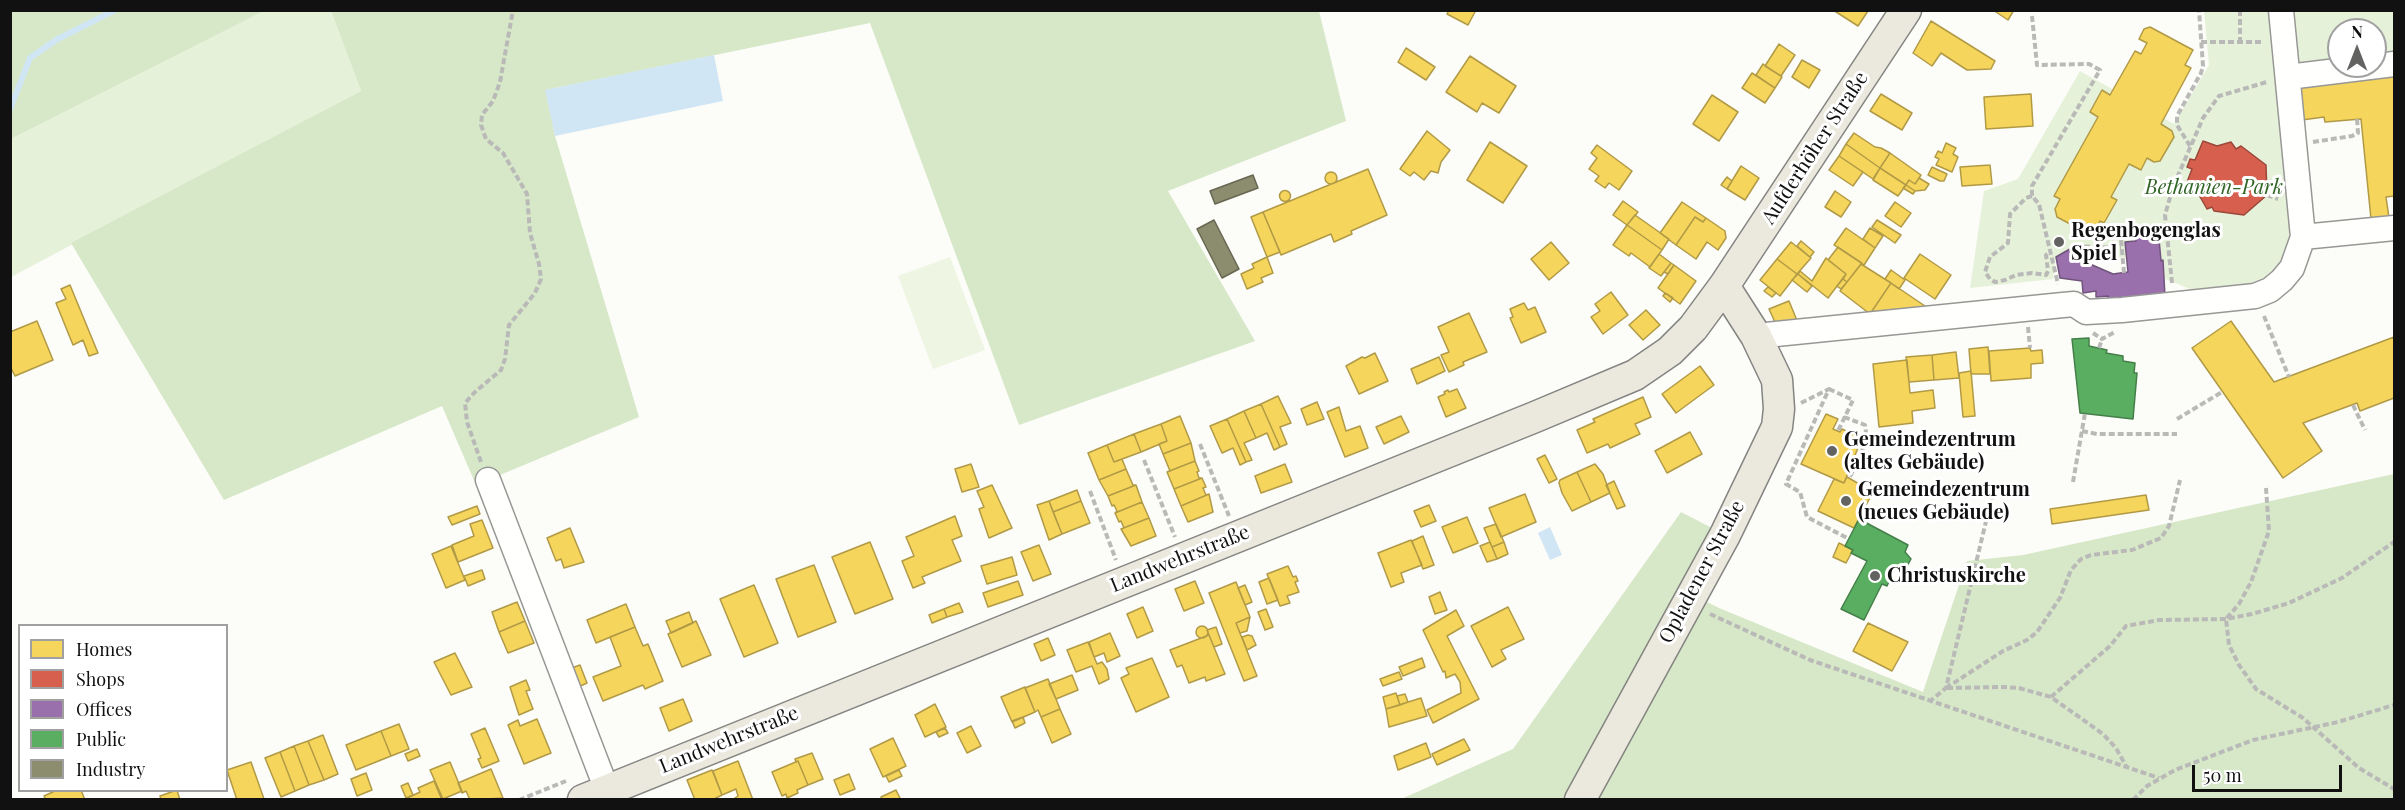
<!DOCTYPE html>
<meta charset="utf-8">
<style>
body{margin:0}
#map{position:relative;width:2405px;height:810px;overflow:hidden;background:#fcfcf8;font-family:"Playfair Display",serif}
canvas{display:block}
.frame{position:absolute;inset:0;border:12px solid #111;pointer-events:none}
.legend{position:absolute;left:18px;top:624px;width:210px;height:168px;box-sizing:border-box;background:#fff;border:2px solid #a0a0a0;margin:0;padding:8px 10px;list-style:none;font-size:18px;color:#111}
.legend li{display:flex;align-items:center;gap:12px;height:30px}
.legend b{width:30px;border:2px solid #a0a0a0}
.north{position:absolute;left:2327px;top:18px;width:60px;height:60px;box-sizing:border-box;background:#fff;border:2px solid #a0a0a0;border-radius:50%;rotate:0deg;font-size:16px;font-weight:700;line-height:24px;text-align:center;color:#111}
.north::after{content:'';display:block;margin:auto;width:21px;height:27px;background:#636362;clip-path:polygon(50% 0,100% 100%,50% 72%,0 100%)}
.scale{position:absolute;left:2192px;top:765px;width:150px;height:27px;box-sizing:border-box;border:3px solid #111;border-top:0;padding-left:8px;font-size:18px;line-height:21px;white-space:nowrap;color:#111;-webkit-text-stroke:4px #fff;paint-order:stroke}
</style>
<div id="map">
<canvas width="2405" height="810"></canvas>
<div class="frame"></div>
<ul class="legend">
<li><b style="height:16px;background:#f6d55c"></b>Homes</li>
<li><b style="height:16px;background:#d6604d"></b>Shops</li>
<li><b style="height:16px;background:#9970ab"></b>Offices</li>
<li><b style="height:16px;background:#5aae61"></b>Public</li>
<li><b style="height:16px;background:#8c8c6e"></b>Industry</li>
</ul>
<div class="north">N</div>
<div class="scale">50 m</div>
</div>
<script>
const ctx = document.querySelector('canvas').getContext('2d');
ctx.lineJoin = 'round';
function paint(path, color) { ctx.fillStyle = color; ctx.fill(path, 'evenodd'); }
const toPath = rows => new Path2D(rows.map(r => 'M' + r).join(''));
function trace(path, color, width, dash) { ctx.strokeStyle = color; ctx.lineWidth = width; ctx.lineCap = dash ? 'butt' : 'round'; ctx.setLineDash(dash || []); ctx.stroke(path); }
function write(font, color, halo, rows, align = 'center') {
  ctx.font = font + ' "Playfair Display",serif'; ctx.lineWidth = 6; ctx.setLineDash([]); ctx.textBaseline = 'middle'; ctx.strokeStyle = halo; ctx.fillStyle = color; for (const [text, x, y, turn = 0] of rows) {
    ctx.save(); ctx.translate(x, y); ctx.rotate((+turn || 0) * Math.PI / 180); ctx.textAlign = isNaN(turn) ? turn : align; if (halo) ctx.strokeText(text, 0, 0); ctx.fillText(text, 0, 0); ctx.restore();
  }
}
paint(toPath([
 [264,11,331,11,361,91,11,277,11,139],
 [2204,11,2394,11,2394,71,2279,86,2294,245,2276,277,2252,287,2190,289,2163,278,2159,239,2152,239,2151,231,2135,232,2136,241,2126,242,2127,257,2091,261,2056,257,2053,279,1970,288,1984,191,2018,179,2080,71,2174,124,2209,65],
 [2339,30,2375,30,2375,66,2339,66]
]), '#e6f1d9');
paint(toPath([
 [11,10,264,10,264,11,11,139],
 [331,11,1319,11,1346,121,1168,191,1255,341,1019,425,870,23,546,90,555,136,639,417,476,485,442,406,224,500,71,243,361,91],
 [2394,474,2394,799,1399,800,1513,749,1681,512,1714,529,1681,589,1719,608,1923,692,1967,561,2023,555]
]), '#d7e8c8');
paint(toPath([
 [950,257,985,350,933,369,898,276]
]), '#eff5e3');
paint(toPath([
 [714,55,723,101,555,136,545,90],
 [1550,527,1562,555,1550,560,1538,533]
]), '#d1e6f4');
const homes = toPath([
 [1449,10,1476,10,1468,25,1447,14,1449,10],
 [1833,10,1868,10,1868,11,1858,26,1833,10],
 [1993,10,2014,10,2008,20,1993,10],
 [1931,21,1995,61,1991,69,1967,70,1941,53,1932,66,1913,53,1931,21],
 [2150,27,2193,50,2185,65,2191,68,2161,124,2172,131,2174,137,2160,161,2154,162,2147,158,2141,170,2129,164,2111,197,2117,200,2104,223,2100,221,2095,231,2080,223,2072,225,2057,217,2055,209,2060,199,2054,196,2098,117,2090,112,2102,90,2110,95,2135,51,2141,54,2147,43,2139,39,2144,29,2150,27],
 [1779,44,1795,55,1781,76,1765,66,1779,44],
 [1406,48,1435,67,1426,80,1398,62,1406,48],
 [1470,56,1516,86,1499,113,1482,103,1477,112,1446,92,1470,56],
 [1802,60,1820,70,1809,88,1792,77,1802,60],
 [1763,64,1782,77,1775,88,1756,75,1763,64],
 [1752,73,1775,88,1765,103,1742,88,1752,73],
 [2394,74,2394,196,2386,197,2389,218,2371,219,2361,119,2325,122,2324,117,2302,120,2299,84,2394,74],
 [1881,94,1912,113,1902,130,1870,111,1881,94],
 [2031,94,2033,126,1986,129,1984,97,2031,94],
 [1712,95,1738,112,1719,141,1693,124,1712,95],
 [1427,131,1450,150,1441,162,1438,173,1431,171,1424,180,1414,172,1410,176,1400,169,1427,131],
 [1854,133,1875,147,1881,148,1890,153,1880,168,1846,144,1854,133],
 [1490,142,1527,166,1503,203,1467,180,1490,142],
 [1946,143,1956,148,1953,154,1958,157,1952,172,1936,165,1939,159,1935,157,1938,151,1942,153,1946,143],
 [1846,144,1880,168,1873,179,1839,156,1846,144],
 [1597,145,1632,171,1619,190,1609,183,1605,188,1595,181,1599,176,1589,169,1597,158,1591,153,1597,145],
 [1890,153,1921,175,1915,184,1909,180,1906,185,1880,168,1890,153],
 [1839,156,1863,172,1853,186,1829,170,1839,156],
 [1990,165,1992,184,1962,186,1960,167,1990,165],
 [1741,166,1759,178,1745,200,1727,189,1741,166],
 [1932,167,1947,174,1944,181,1940,181,1928,175,1932,167],
 [1880,168,1906,185,1898,196,1873,180,1880,168],
 [1368,169,1387,215,1351,231,1352,234,1334,242,1331,234,1281,255,1263,212,1368,169],
 '1325 178a6 6 0 1 1 12 0a6 6 0 1 1-12 0Z',
 [1727,177,1732,181,1727,189,1721,185,1727,177],
 [1919,178,1929,184,1925,190,1915,191,1906,185,1909,180,1915,184,1919,178],
 [1906,185,1915,191,1913,194,1903,188,1906,185],
 '1279.5 196a5.5 5.5 0 1 1 11 0a5.5 5.5 0 1 1-11 0Z',
 [1835,191,1851,202,1841,217,1825,207,1835,191],
 [1623,201,1638,212,1627,225,1613,215,1623,201],
 [1682,202,1706,218,1703,222,1695,217,1676,245,1660,233,1682,202],
 [1895,202,1911,213,1901,227,1885,216,1895,202],
 [1263,212,1280,252,1267,257,1251,217,1263,212],
 [1635,215,1669,239,1662,250,1627,225,1635,215],
 [1695,217,1703,222,1706,218,1725,231,1726,238,1718,250,1707,242,1696,259,1676,245,1695,217],
 [1877,220,1901,235,1895,243,1872,227,1877,220],
 [1627,225,1662,250,1650,267,1631,253,1629,256,1613,245,1627,225],
 [1846,228,1875,248,1864,265,1834,245,1846,228],
 [1870,228,1883,236,1875,248,1863,239,1870,228],
 [1801,241,1814,252,1810,257,1797,246,1801,241],
 [1551,242,1569,263,1549,280,1531,259,1551,242],
 [1791,242,1811,258,1797,274,1777,259,1791,242],
 [1838,247,1862,263,1847,282,1843,279,1846,274,1828,260,1838,247],
 [1659,254,1671,263,1661,276,1649,268,1659,254],
 [1920,254,1951,275,1935,299,1904,278,1920,254],
 [1267,257,1273,273,1261,278,1263,282,1247,289,1241,274,1254,268,1252,264,1267,257],
 [1826,258,1846,274,1828,298,1798,274,1800,271,1812,281,1826,258],
 [1777,259,1797,274,1780,296,1760,280,1777,259],
 [1671,263,1674,265,1668,274,1664,272,1671,263],
 [1861,264,1891,283,1870,314,1840,291,1861,264],
 [1674,265,1696,281,1680,304,1658,288,1674,265],
 [1891,270,1905,280,1899,289,1885,279,1891,270],
 [1798,274,1812,286,1807,292,1792,280,1798,274],
 [1843,279,1847,282,1841,289,1837,286,1843,279],
 [1891,283,1925,306,1923,309,1870,314,1891,283],
 [70,285,98,353,89,356,83,340,73,345,56,303,66,299,61,289,70,285],
 [1768,287,1776,293,1772,297,1764,291,1768,287],
 [1611,292,1628,315,1603,334,1591,317,1600,311,1595,304,1611,292],
 [1665,293,1673,298,1670,302,1663,296,1665,293],
 [1789,301,1798,323,1779,331,1769,309,1789,301],
 [1524,303,1528,310,1535,307,1546,332,1521,343,1510,318,1513,317,1510,309,1524,303],
 [1646,310,1660,325,1643,340,1629,325,1646,310],
 [1469,313,1487,352,1463,362,1464,365,1449,372,1441,355,1449,352,1438,327,1469,313],
 [37,321,53,360,15,376,10,366,10,332,37,321],
 [2231,321,2274,382,2394,337,2394,398,2360,411,2357,403,2303,423,2322,451,2283,478,2192,348,2231,321],
 [1988,347,1990,374,1971,374,1969,349,1988,347],
 [2030,348,2031,351,2042,350,2043,363,2031,364,2031,378,1991,381,1989,351,2030,348],
 [1956,352,1959,378,1934,380,1932,355,1956,352],
 [1375,353,1388,381,1359,394,1346,366,1362,357,1365,358,1375,353],
 [1932,355,1934,380,1909,382,1906,357,1932,355],
 [1439,357,1445,371,1417,384,1411,369,1439,357],
 [1907,360,1910,393,1933,390,1935,408,1912,411,1913,423,1879,427,1873,364,1907,360],
 [1700,366,1714,385,1676,413,1662,394,1700,366],
 [1971,371,1975,416,1963,417,1959,373,1971,371],
 [1457,389,1466,408,1446,417,1438,397,1445,394,1444,392,1448,390,1449,392,1457,389],
 [1278,396,1291,423,1280,427,1287,444,1280,447,1261,404,1278,396],
 [1643,397,1651,417,1635,424,1640,434,1610,448,1608,444,1587,453,1577,430,1595,422,1593,419,1643,397],
 [1317,402,1324,419,1307,425,1301,409,1317,402],
 [1261,404,1280,447,1274,450,1267,433,1256,438,1244,411,1261,404],
 [1339,407,1346,431,1360,426,1368,448,1345,457,1327,412,1339,407],
 [1244,411,1256,438,1244,443,1252,460,1246,462,1227,419,1244,411],
 [1826,414,1838,419,1833,429,1840,432,1842,429,1862,438,1844,483,1801,464,1826,414],
 [1180,416,1191,443,1163,454,1159,444,1167,441,1161,424,1180,416],
 [1401,416,1409,432,1384,444,1376,427,1401,416],
 [1227,419,1246,462,1240,465,1233,448,1222,453,1210,426,1227,419],
 [1161,424,1167,441,1141,452,1134,434,1161,424],
 [1690,432,1702,454,1667,473,1655,451,1690,432],
 [1134,434,1141,452,1114,462,1107,445,1134,434],
 [1191,443,1195,461,1167,472,1170,471,1163,454,1191,443],
 [1107,445,1114,462,1122,459,1126,469,1099,480,1088,453,1107,445],
 [1545,455,1557,479,1549,483,1537,459,1545,455],
 [1195,461,1199,471,1197,472,1199,478,1202,478,1174,489,1167,472,1195,461],
 [971,464,979,487,962,492,955,469,971,464],
 [1285,464,1292,482,1261,493,1255,476,1285,464],
 [1595,464,1603,474,1610,493,1591,502,1577,472,1595,464],
 [1126,469,1133,485,1136,485,1108,496,1099,480,1126,469],
 [1577,472,1591,502,1572,511,1562,493,1559,483,1560,480,1577,472],
 [1847,477,1873,492,1854,528,1818,511,1834,479,1844,483,1847,477],
 [1202,478,1206,487,1203,488,1206,495,1209,494,1181,506,1174,489,1202,478],
 [1614,481,1625,506,1617,509,1606,485,1614,481],
 [992,485,1012,528,989,538,979,509,984,507,977,491,992,485],
 [1136,485,1142,502,1115,513,1117,511,1114,505,1112,506,1108,496,1136,485],
 [1077,490,1081,501,1053,512,1049,501,1077,490],
 [1209,494,1213,512,1188,522,1181,506,1209,494],
 [1525,494,1536,522,1501,537,1489,508,1525,494],
 [2146,495,2149,510,2052,524,2050,509,2146,495],
 [1049,501,1062,534,1049,540,1037,505,1049,501],
 [1081,501,1090,523,1062,534,1053,512,1081,501],
 [1142,502,1149,518,1121,529,1124,528,1121,521,1119,522,1115,513,1142,502],
 [1429,505,1436,521,1421,527,1414,511,1429,505],
 [477,506,480,514,452,525,448,517,477,506],
 [955,516,962,536,952,540,961,561,922,577,925,583,913,588,902,561,914,556,906,537,955,516],
 [1467,517,1478,543,1453,553,1442,527,1467,517],
 [1149,518,1156,536,1131,546,1121,529,1149,518],
 [482,520,493,548,458,562,452,545,474,536,470,524,482,520],
 [1496,524,1504,542,1492,547,1484,528,1496,524],
 [570,528,584,562,564,568,561,559,556,561,547,538,570,528],
 [1423,536,1434,565,1423,569,1412,541,1423,536],
 [1411,540,1422,565,1401,573,1404,582,1391,587,1378,553,1411,540],
 [870,542,893,599,855,614,832,557,870,542],
 [1490,542,1497,559,1487,562,1480,546,1490,542],
 [1504,542,1508,554,1497,559,1492,547,1504,542],
 [1839,543,1853,550,1846,563,1833,557,1839,543],
 [1039,545,1051,574,1033,581,1021,552,1039,545],
 [451,546,465,580,446,588,432,554,451,546],
 [1012,557,1017,575,987,584,981,566,1012,557],
 [814,565,836,622,798,637,776,579,814,565],
 [1288,566,1293,577,1296,576,1298,581,1295,582,1299,592,1287,596,1290,603,1280,606,1267,574,1288,566],
 [482,570,485,579,468,586,464,576,482,570],
 [1269,578,1278,600,1267,604,1259,582,1269,578],
 [1018,581,1023,595,988,607,983,593,1018,581],
 [1195,581,1204,603,1184,611,1175,589,1195,581],
 [1236,582,1250,617,1236,623,1257,676,1244,681,1209,593,1236,582],
 [754,585,778,643,744,657,720,599,754,585],
 [1245,585,1252,602,1245,605,1238,588,1245,585],
 [1440,592,1447,610,1435,614,1429,597,1440,592],
 [517,602,525,621,499,632,492,612,517,602],
 [959,603,963,612,947,617,944,609,959,603],
 [626,604,635,627,596,643,587,620,626,604],
 [1143,607,1153,631,1137,638,1127,614,1143,607],
 [1508,607,1524,639,1501,650,1506,659,1492,667,1471,626,1508,607],
 [944,609,947,617,932,623,929,615,944,609],
 [1266,609,1273,627,1265,630,1258,612,1266,609],
 [1456,610,1464,626,1447,636,1479,699,1433,723,1427,710,1461,693,1460,682,1455,674,1446,678,1445,671,1443,672,1423,630,1456,610],
 [689,612,693,623,671,633,666,621,689,612],
 [1250,617,1247,631,1240,633,1236,623,1250,617],
 [525,621,534,643,508,653,499,632,525,621],
 [696,621,711,655,682,667,668,634,696,621],
 [1868,623,1908,642,1892,671,1853,651,1868,623],
 '1196 632a6 6 0 1 1 12 0a6 6 0 1 1-12 0Z',
 [635,627,643,646,648,644,663,681,645,689,643,685,603,701,593,677,621,666,610,637,635,627],
 [1216,627,1222,644,1214,647,1207,630,1216,627],
 [1110,633,1120,656,1107,662,1104,653,1094,657,1089,642,1110,633],
 [1209,635,1225,674,1206,681,1205,677,1189,683,1182,665,1177,667,1170,650,1209,635],
 [1248,635,1252,636,1256,645,1247,650,1242,637,1248,635],
 [1048,638,1055,655,1041,661,1034,644,1048,638],
 [1088,642,1097,664,1102,662,1107,669,1109,679,1099,684,1092,666,1076,672,1067,650,1088,642],
 [455,653,472,687,451,695,434,662,455,653],
 [1152,658,1169,697,1136,712,1121,678,1129,674,1126,668,1152,658],
 [1422,658,1425,667,1403,676,1399,667,1422,658],
 [580,665,587,683,576,688,569,669,580,665],
 [1399,672,1402,679,1383,686,1380,679,1399,672],
 [1072,675,1078,690,1056,699,1049,684,1072,675],
 [1048,679,1060,709,1041,717,1038,710,1035,712,1025,688,1048,679],
 [526,680,530,690,526,691,533,709,519,715,510,687,526,680],
 [1025,687,1035,712,1012,722,1001,697,1025,687],
 [1396,693,1400,705,1386,709,1383,697,1396,693],
 [1405,694,1408,702,1400,705,1397,696,1405,694],
 [1421,698,1427,716,1389,727,1386,709,1421,698],
 [683,699,692,721,669,731,660,708,683,699],
 [935,704,946,727,925,737,915,715,935,704],
 [1060,709,1071,734,1052,743,1041,717,1060,709],
 [1023,717,1025,723,1015,728,1012,721,1023,717],
 [537,719,551,753,524,764,508,725,518,720,520,726,537,719],
 [399,724,409,749,391,756,381,731,399,724],
 [971,726,981,746,967,753,957,733,971,726],
 [485,728,499,761,482,768,478,759,481,758,471,734,485,728],
 [945,728,948,733,939,737,936,732,945,728],
 [381,731,391,756,356,770,346,745,381,731],
 [323,735,338,774,324,780,308,741,323,735],
 [893,738,906,766,883,777,870,749,893,738],
 [1464,739,1470,750,1437,765,1432,754,1464,739],
 [308,741,324,780,309,785,294,746,308,741],
 [1426,743,1431,757,1398,770,1394,756,1426,743],
 [294,746,309,785,295,791,280,752,294,746],
 [417,749,420,756,408,761,405,754,417,749],
 [280,752,295,791,281,797,265,758,280,752],
 [812,753,823,779,808,785,798,761,796,762,795,759,812,753],
 [738,761,753,800,732,800,738,796,736,789,722,795,713,771,738,761],
 [798,761,808,785,797,790,798,793,787,798,786,794,782,796,772,772,798,761],
 [251,762,264,799,237,800,227,770,251,762],
 [450,762,462,791,443,799,430,770,450,762],
 [491,769,503,798,470,800,466,791,462,793,458,783,491,769],
 [712,770,722,795,712,800,695,800,687,780,712,770],
 [899,770,902,776,889,782,886,776,899,770],
 [366,773,372,790,357,796,351,779,366,773],
 [849,774,855,789,840,795,834,780,849,774],
 [434,781,442,800,403,800,420,792,418,788,434,781],
 [408,783,413,795,406,798,401,786,408,783],
 [57,790,81,790,85,800,46,800,44,796,57,790],
 [177,790,180,800,161,800,160,796,177,790],
 [896,790,901,800,882,800,881,797,896,790]
]);
paint(homes, '#f6d55c');
trace(homes, '#b19a46', 1.5);
const shops = toPath([
 [2203,141,2217,146,2231,142,2236,149,2241,146,2266,165,2267,195,2244,215,2214,211,2212,207,2207,209,2199,195,2184,190,2192,169,2187,167,2189,162,2190,159,2195,160,2203,141]
]);
paint(shops, '#d6604d');
trace(shops, '#9b483b', 1.5);
const offices = toPath([
 [2152,231,2152,239,2159,239,2161,261,2163,260,2165,297,2108,302,2108,296,2096,297,2096,291,2083,293,2082,281,2060,278,2056,257,2075,246,2091,261,2090,264,2113,274,2128,272,2125,242,2136,241,2135,232,2152,231]
]);
paint(offices, '#9970ab');
trace(offices, '#70547d', 1.5);
const public = toPath([
 [2089,338,2089,346,2107,350,2106,353,2123,356,2123,361,2135,363,2134,373,2137,373,2133,419,2080,413,2072,339,2089,338],
 [1859,519,1908,545,1905,552,1911,559,1906,568,1895,569,1887,586,1882,584,1864,620,1841,609,1867,561,1851,553,1853,550,1845,546,1859,519]
]);
paint(public, '#5aae61');
trace(public, '#447f49', 1.5);
const industry = toPath([
 [1253,175,1258,188,1215,204,1210,191,1253,175],
 [1214,220,1239,269,1222,278,1197,229,1214,220]
]);
paint(industry, '#8c8c6e');
trace(industry, '#676752', 1.5);
trace(toPath([
 [10,109,30,58,56,40,115,10]
]), '#d1e6f4', 6);
const minor = toPath([
 [2288,77,2394,64],
 [2303,237,2394,228],
 [1756,336,2063,305,2074,304,2086,312,2122,310,2255,296,2270,290,2282,280,2292,268,2303,237,2281,10],
 [488,480,607,790]
]);
const major = toPath([
 [583,800,1535,417,1635,375,1670,351,1693,328,1724,286,1906,10],
 [1580,800,1725,535,1777,427,1779,409,1777,380,1756,336,1724,286]
]);
trace(minor, '#979795', 27);
trace(major, '#848482', 33);
trace(toPath([
 [2240,10,2240,42],
 [2032,16,2037,65,2089,64,2100,70,2032,186,2032,196,2039,204,2058,284],
 [2201,42,2264,42],
 [2313,142,2352,136,2358,133,2357,119],
 [2190,146,2177,125,2177,116,2201,73,2203,66,2199,10],
 [2267,195,2278,199],
 [2032,196,2026,198,2010,214,2008,243,1990,257,1985,272,1990,279,1995,282,2005,280,2016,275,2032,273,2046,275,2048,271,2046,255,2050,252],
 [2075,246,2121,248],
 [2124,273,2121,239,2127,230,2149,226,2159,229,2166,235],
 [2172,283,2165,215,2173,187,2203,118,2219,96,2267,82],
 [2264,316,2289,377],
 [2028,327,2030,348],
 [2093,333,2102,339,2115,332],
 [2099,348,2102,339],
 [1829,389,1853,400,1838,431],
 [1801,403,1829,389,1786,484,1800,492,1807,517,1849,539],
 [2353,405,2365,430],
 [1844,417,1865,425,1867,440,1849,479],
 [2177,419,2222,392],
 [2082,431,2097,434,2177,434],
 [1200,444,1229,516],
 [1144,460,1175,537],
 [481,462,467,422,465,403,475,392,501,370,505,359,509,325,535,293,541,279,539,264,530,233,527,194,503,153,486,139,481,125,482,115,493,101,500,82,513,10],
 [2073,482,2085,413],
 [2266,488,2269,531,2251,582,2239,604,2226,619,2229,645,2239,665,2256,689,2303,718,2359,768,2394,789],
 [1090,491,1116,560],
 [1710,614,1810,660,2159,778],
 [1946,688,2003,651,2027,640,2037,632,2060,598,2071,570,2081,559,2091,555,2132,550,2161,538,2169,526,2180,480],
 [1947,688,2002,687,2019,688,2051,697,2103,734,2116,748,2126,766],
 [2051,697,2110,646,2126,626,2159,620,2226,619,2252,614,2289,603,2342,578,2394,542],
 [1929,702,1946,688,1995,484],
 [519,800,566,781],
 [2133,800,2147,786,2175,770,2253,740,2338,722,2394,705]
]), '#b9b9b8', 4, [6, 3]);
trace(minor, '#fffffe', 24);
trace(major, '#ebe8dd', 30);
for (const [x, y, r, color] of [
 [2059,242,6,"#636362"],
 [1832,451,6,"#636362"],
 [1846,501,6,"#636362"],
 [1875,576,6,"#636362"]
]) { const dot = new Path2D(); dot.arc(x, y, r, 0, 2 * Math.PI); ctx.fillStyle = color; ctx.fill(dot); trace(dot, '#fff', 2); }
write('20px', '#111', '#fff', [
 ["Aufderhöher Straße",1815,148,-57],
 ["Landwehrstraße",1180,559,-22],
 ["Opladener Straße",1702,572,-62],
 ["Landwehrstraße",729,740,-22]
]);
write('italic 20px', '#306525', '#fff', [
 ["Bethanien-Park",2214,188]
]);
write('bold 20px', '#111', '#fff', [
 ["Regenbogenglas",2071,231],
 ["Spiel",2071,254],
 ["Gemeindezentrum",1844,440],
 ["(altes Gebäude)",1844,463],
 ["Gemeindezentrum",1858,490],
 ["(neues Gebäude)",1858,513],
 ["Christuskirche",1887,576]
], 'left');
</script>
